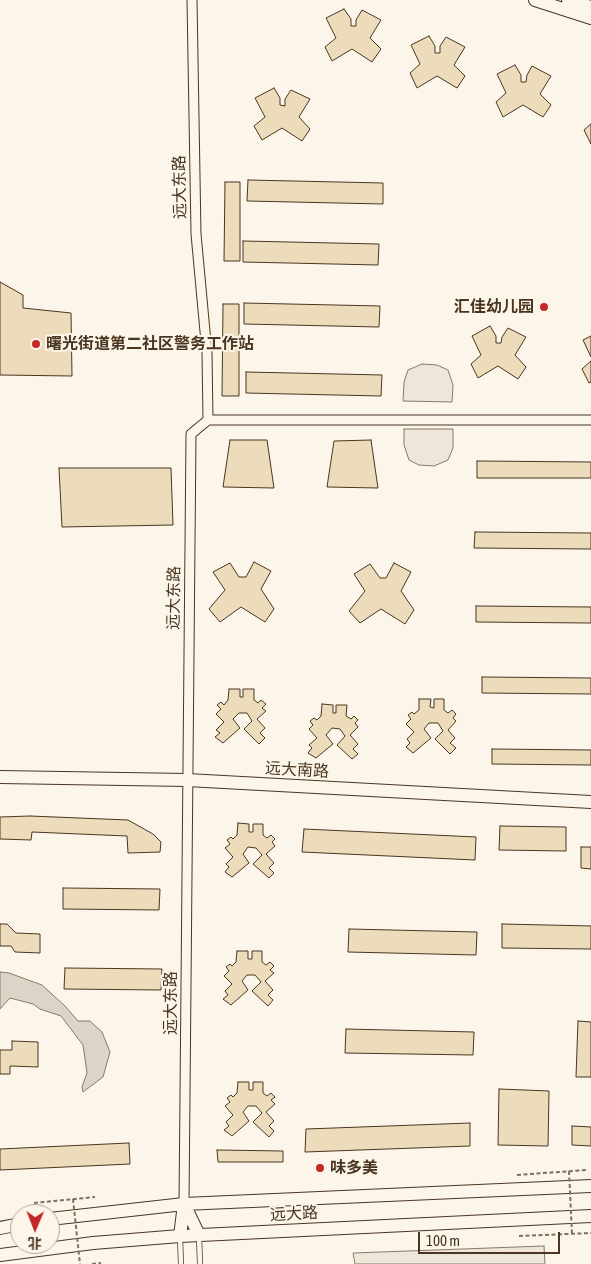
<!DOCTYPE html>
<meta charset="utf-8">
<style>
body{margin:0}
#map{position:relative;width:591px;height:1264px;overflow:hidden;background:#fbf6e9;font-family:"Asap Condensed","Noto Sans SC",sans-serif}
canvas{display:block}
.north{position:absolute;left:10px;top:1204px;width:50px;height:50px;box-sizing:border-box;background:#fbf6e9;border:1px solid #b4a999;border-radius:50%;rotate:181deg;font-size:14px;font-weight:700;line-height:20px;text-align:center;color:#4a3520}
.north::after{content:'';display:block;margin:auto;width:18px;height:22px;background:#c62828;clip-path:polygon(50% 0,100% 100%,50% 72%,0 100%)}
.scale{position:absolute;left:418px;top:1232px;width:142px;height:22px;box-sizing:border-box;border:2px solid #4a3520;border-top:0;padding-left:6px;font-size:15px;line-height:18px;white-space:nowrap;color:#4a3520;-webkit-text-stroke:4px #fbf6e9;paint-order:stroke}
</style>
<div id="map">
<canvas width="591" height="1264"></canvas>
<div class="north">北</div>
<div class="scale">100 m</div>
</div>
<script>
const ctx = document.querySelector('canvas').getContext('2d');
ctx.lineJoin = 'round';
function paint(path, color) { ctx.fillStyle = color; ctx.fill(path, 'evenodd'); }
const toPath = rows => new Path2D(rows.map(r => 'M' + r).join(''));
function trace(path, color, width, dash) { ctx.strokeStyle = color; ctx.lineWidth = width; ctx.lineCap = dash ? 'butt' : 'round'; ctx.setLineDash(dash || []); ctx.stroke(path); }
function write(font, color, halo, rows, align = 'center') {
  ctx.font = font + ' "Asap Condensed","Noto Sans SC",sans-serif'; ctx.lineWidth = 4; ctx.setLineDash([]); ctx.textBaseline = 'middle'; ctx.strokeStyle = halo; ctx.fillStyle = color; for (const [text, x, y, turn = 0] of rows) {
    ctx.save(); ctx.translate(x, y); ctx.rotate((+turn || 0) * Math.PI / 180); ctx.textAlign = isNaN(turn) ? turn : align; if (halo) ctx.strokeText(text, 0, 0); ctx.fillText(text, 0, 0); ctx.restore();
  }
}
const green = toPath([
 [422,364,437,365,448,370,453,385,452,402,403,401,404,382,408,370,422,364],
 [404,429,453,429,453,448,448,460,434,466,419,465,409,460,404,445,404,429]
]);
paint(green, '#ede6d9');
trace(green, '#887966', 1);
const parking = toPath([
 [544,1246,545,1264,355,1264,353,1253,544,1246]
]);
paint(parking, '#ede7d9');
trace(parking, '#887966', 1);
const water = toPath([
 [0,972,9,973,42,985,65,1006,78,1021,90,1021,102,1032,110,1052,103,1077,83,1092,82,1087,87,1073,83,1045,61,1016,40,1009,33,1004,10,998,0,1009,0,972]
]);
paint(water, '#dcd4c6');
trace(water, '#887966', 1);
const building = toPath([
 [344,9,351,19,351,26,356,26,356,20,362,10,381,20,370,38,381,49,372,62,352,49,332,61,325,47,336,38,326,18,344,9],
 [429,36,435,46,435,53,440,53,440,46,446,37,465,47,454,65,465,76,457,88,437,76,417,88,410,73,420,64,411,45,429,36],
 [515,65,521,75,521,82,526,82,527,75,532,66,551,76,540,94,551,105,543,117,523,105,503,117,496,102,506,93,497,74,515,65],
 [274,88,280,98,280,105,285,106,285,99,291,90,310,99,299,117,310,129,302,141,282,128,262,140,254,126,265,117,255,98,274,88],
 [591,124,591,144,584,130,591,124],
 [248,180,383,183,383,204,247,201,248,180],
 [225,182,240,182,240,261,224,261,225,182],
 [243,241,379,244,378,265,243,262,243,241],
 [0,282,23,295,23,308,71,313,72,376,0,375,0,282],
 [244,303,380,306,379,327,244,324,244,303],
 [223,304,239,304,239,396,222,396,223,304],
 [490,326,496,336,496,343,501,343,502,337,508,328,526,337,515,355,526,367,518,379,498,366,478,378,471,364,481,355,472,336,490,326],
 [591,336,591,357,583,340,591,336],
 [591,361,591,382,589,383,582,369,591,361],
 [246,372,382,375,381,396,246,393,246,372],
 [230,440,267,440,274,488,223,487,230,440],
 [371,440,378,488,327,487,334,441,371,440],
 [477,461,591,462,591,478,477,478,477,461],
 [59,468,171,468,173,525,62,527,59,468],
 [475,532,591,533,591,549,474,548,475,532],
 [254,562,271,571,261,589,274,609,265,622,241,607,220,622,209,609,225,590,213,572,230,563,239,577,246,577,254,562],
 [394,563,411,572,401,591,414,610,405,624,381,609,360,623,349,611,365,591,354,574,370,564,380,578,386,578,394,563],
 [476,606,591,607,591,623,476,622,476,606],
 [482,677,591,678,591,694,482,693,482,677],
 [229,689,240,689,240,697,243,697,243,689,254,689,254,700,258,703,261,700,266,704,262,708,266,711,257,719,265,728,260,733,265,738,259,744,244,729,252,721,247,713,239,713,233,719,240,728,223,743,215,737,220,733,216,730,224,722,216,714,221,709,217,705,221,702,224,705,228,700,229,689],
 [419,699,431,699,430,707,434,708,434,699,444,699,444,710,448,713,452,710,456,714,453,718,456,721,448,730,455,738,450,743,456,748,450,754,435,739,443,731,438,723,429,723,424,729,431,738,413,753,406,747,410,743,407,739,414,732,406,724,411,719,408,715,412,712,414,714,419,710,419,699],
 [322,704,333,705,333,713,336,713,336,705,347,705,346,716,351,719,354,716,358,720,355,723,358,727,350,735,358,744,353,749,358,754,352,759,337,745,345,736,340,729,332,728,326,735,333,744,316,758,308,753,312,748,309,745,317,738,309,729,313,725,310,721,314,718,317,720,321,716,322,704],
 [492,749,591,750,591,765,492,764,492,749],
 [30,816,128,820,153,834,161,842,160,852,128,853,127,836,32,832,31,840,0,839,0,817,30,816],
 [238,823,249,824,249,832,253,832,253,824,263,824,263,835,267,838,271,835,275,839,272,842,275,846,266,854,274,863,269,868,274,873,269,878,253,864,262,855,256,848,248,847,243,854,249,863,232,877,225,872,229,867,226,864,233,857,225,848,230,844,227,840,231,837,233,839,237,835,238,823],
 [500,826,566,827,566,851,499,850,500,826],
 [304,829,476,837,475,860,302,852,304,829],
 [581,847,591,847,591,869,581,868,581,847],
 [63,888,160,889,159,910,63,909,63,888],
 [0,924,7,924,16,933,40,934,40,953,15,952,11,946,0,946,0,924],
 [502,924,591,926,591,949,502,948,502,924],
 [349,929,477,932,476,955,348,952,349,929],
 [237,951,248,951,248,959,252,959,252,951,262,951,262,962,266,965,270,962,274,966,270,970,274,973,265,981,273,990,268,995,273,1000,268,1006,252,991,261,982,255,975,247,975,242,981,248,990,231,1005,223,999,228,995,225,991,232,984,224,976,229,971,226,967,230,964,232,966,236,962,237,951],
 [65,968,162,969,161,990,64,989,65,968],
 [578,1021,591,1022,591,1077,576,1077,578,1021],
 [346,1029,474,1032,473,1055,345,1053,346,1029],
 [12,1041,38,1042,38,1067,10,1066,10,1074,0,1074,0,1050,12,1050,12,1041],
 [238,1082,249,1082,249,1090,253,1090,253,1082,263,1082,263,1093,267,1096,271,1093,275,1097,271,1100,275,1104,266,1112,274,1121,269,1126,274,1131,269,1137,253,1122,262,1113,256,1106,248,1106,243,1112,249,1121,232,1136,224,1130,229,1126,226,1122,233,1115,225,1106,230,1102,227,1098,231,1095,233,1097,237,1093,238,1082],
 [499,1089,549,1091,548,1146,498,1145,499,1089],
 [470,1123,470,1146,305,1152,306,1129,470,1123],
 [572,1126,591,1127,591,1146,572,1145,572,1126],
 [129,1143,130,1164,0,1170,0,1149,129,1143],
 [217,1150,283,1151,283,1162,218,1162,217,1150]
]);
paint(building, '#ecdcbc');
trace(building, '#4a3520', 1);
const lane = toPath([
 [199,1235,200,1264],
 [180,1237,181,1264]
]);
const street = toPath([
 [208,420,591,420],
 [184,1204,191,434,208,420,207,353,196,234,192,0]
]);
const secondary = toPath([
 [535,0,591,18],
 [568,0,591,7],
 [0,777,187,780,591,802],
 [184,1204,199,1235],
 [50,1219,184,1204,591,1186],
 [0,1228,20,1224],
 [180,1236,184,1204],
 [0,1255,93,1243,180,1236,591,1216]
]);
trace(lane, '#4a3520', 6);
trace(street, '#4a3520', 11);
trace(secondary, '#4a3520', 14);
trace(toPath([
 [517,1175,586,1170],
 [34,1203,95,1197],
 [519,1236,591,1233],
 [92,1264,101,1263]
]), '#7f6f5c', 2, [4, 2.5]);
trace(lane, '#fbf6e9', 4.5);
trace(street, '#fbf6e9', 9);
trace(secondary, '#fbf6e9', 12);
trace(toPath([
 [569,1171,572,1234],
 [73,1199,80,1264]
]), '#7f6f5c', 2, [4, 2.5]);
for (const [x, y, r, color] of [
 [544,307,5,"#c62828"],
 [36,344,5,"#c62828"],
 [320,1168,5,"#c62828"]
]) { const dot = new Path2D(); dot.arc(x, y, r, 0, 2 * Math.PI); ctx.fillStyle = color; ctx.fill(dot); trace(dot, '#fbf6e9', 2); }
write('16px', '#4a3520', '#fbf6e9', [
 ["远大东路",180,187,-91],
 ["远大东路",174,598,-89],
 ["远大南路",297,770,3],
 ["远大东路",171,1003,-90],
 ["远大路",294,1214,-3]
]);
write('bold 16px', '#4a3520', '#fbf6e9', [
 ["汇佳幼儿园",534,307,"right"],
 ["曙光街道第二社区警务工作站",46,344],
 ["味多美",330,1168]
], 'left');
</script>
